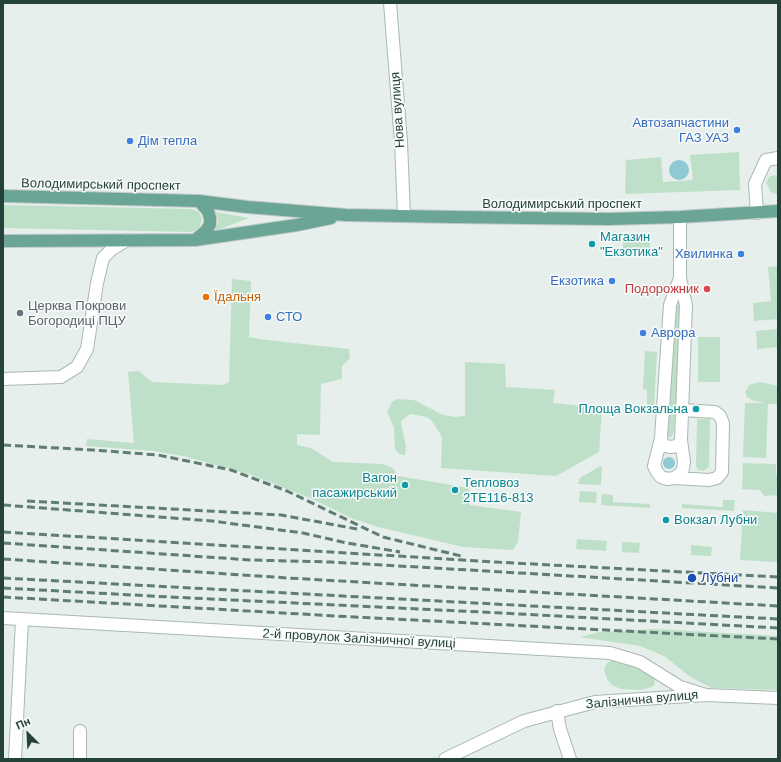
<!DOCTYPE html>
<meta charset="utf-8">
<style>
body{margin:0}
#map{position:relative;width:781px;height:762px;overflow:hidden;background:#e6efeb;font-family:Helvetica,sans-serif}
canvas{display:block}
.frame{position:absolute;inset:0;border:4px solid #24423a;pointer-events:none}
.north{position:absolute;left:8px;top:714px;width:40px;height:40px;-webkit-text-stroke:3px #f7fbf9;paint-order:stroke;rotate:336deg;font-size:11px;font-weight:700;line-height:16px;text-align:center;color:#24423a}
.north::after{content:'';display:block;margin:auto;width:14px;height:18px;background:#24423a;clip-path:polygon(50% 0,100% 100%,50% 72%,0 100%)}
</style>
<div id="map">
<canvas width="781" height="762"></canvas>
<div class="frame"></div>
<div class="north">Пн</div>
</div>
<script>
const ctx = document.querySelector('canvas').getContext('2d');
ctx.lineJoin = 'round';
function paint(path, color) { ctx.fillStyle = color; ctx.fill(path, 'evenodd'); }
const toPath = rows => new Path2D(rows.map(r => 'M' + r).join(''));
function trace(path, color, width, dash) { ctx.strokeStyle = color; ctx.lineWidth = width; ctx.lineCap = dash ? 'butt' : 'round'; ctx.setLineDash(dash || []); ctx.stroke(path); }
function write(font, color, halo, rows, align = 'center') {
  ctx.font = font + ' Helvetica,sans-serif'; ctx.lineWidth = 3; ctx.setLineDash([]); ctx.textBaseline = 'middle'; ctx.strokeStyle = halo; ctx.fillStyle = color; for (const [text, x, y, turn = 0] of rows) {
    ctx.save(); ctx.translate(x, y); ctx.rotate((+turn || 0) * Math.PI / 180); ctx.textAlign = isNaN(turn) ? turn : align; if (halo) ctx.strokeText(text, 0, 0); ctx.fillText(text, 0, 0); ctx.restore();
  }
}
paint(toPath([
 [739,152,740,190,625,194,626,160,661,157,663,182,693,180,690,155],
 [778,175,778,194,776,194,771,192,766,183,768,179,770,176],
 [3,205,192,209,199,212,202,219,200,227,194,231,190,232,3,228],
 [216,212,249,218,215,231,218,222],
 [623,236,650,236,650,252,623,253],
 [778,266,778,319,754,321,753,303,771,301,768,267],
 [232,279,251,281,249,337,266,340,349,349,350,358,342,366,342,379,321,384,320,435,297,434,297,445,311,448,333,462,382,464,393,468,398,476,469,488,470,505,521,512,518,542,513,550,463,547,378,527,351,518,312,499,252,475,183,456,153,451,86,446,87,439,134,443,128,372,139,371,152,382,222,385,229,382],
 [675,305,682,305,674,431,672,436,669,438,667,431],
 [778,329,778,347,757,349,756,331],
 [698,337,720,337,720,382,698,382],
 [645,351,657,352,654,407,647,407,647,390,643,389],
 [465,362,505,364,506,387,555,390,553,403,602,408,599,452,556,476,441,468,442,437,432,421,427,417,410,414,402,420,401,423,406,446,405,455,399,454,395,449,394,428,387,412,392,402,397,399,414,400,443,415,455,417,465,416],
 [760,382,778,386,778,404,768,404,766,458,743,457,745,403,765,403,754,401,747,397,745,392,749,385],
 [697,419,710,419,709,467,703,471,698,470,696,466],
 [743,463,776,464,776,475,778,474,778,495,764,496,760,490,742,489],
 [600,466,602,467,601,485,578,484,580,478],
 [580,491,597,492,596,503,579,502],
 [602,494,613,495,613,502,650,504,650,508,601,505],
 [723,500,735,500,734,511,682,508,682,504,723,507],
 [743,510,778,513,778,562,740,560],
 [577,539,607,541,606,551,576,549],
 [622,542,640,543,639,553,622,552],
 [691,545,712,547,711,556,691,555],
 [656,629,778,636,778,690,712,688,692,678,664,656,640,646,580,637,600,632],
 [614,659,632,663,654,676,655,684,652,687,640,690,621,689,612,685,607,679,604,669,607,663]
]), '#bfe0c8');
paint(toPath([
 '669 170a10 10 0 1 1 20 0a10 10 0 1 1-20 0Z',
 '663 463a6 6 0 1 1 12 0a6 6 0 1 1-12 0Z'
]), '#8ec9d4');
const minor = toPath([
 [390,3,401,142,404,216],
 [757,213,755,184,766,160,778,158],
 [680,278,670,305,661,438,662,443,665,446,671,447,677,446,681,440,686,305,680,278,680,217],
 [3,379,61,377,77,367,87,349,97,283,103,258,112,249,127,240],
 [661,438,654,466,657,472,661,477,667,479,674,478,680,474,683,469,684,462,681,440],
 [674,478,709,480,717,478,722,472,723,423,720,416,715,412,682,410],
 [3,618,610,653,640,662,680,687,706,695],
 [557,711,560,729,570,759],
 [15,759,22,620],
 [80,759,80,731],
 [445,759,524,721,595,702,706,695,778,698]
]);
const major = toPath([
 [3,196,199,201,247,207,346,215,453,217,608,219,680,217,778,211],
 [195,240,297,225,331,218],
 [3,241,195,240,207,230,210,224,210,218,208,211,199,201]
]);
trace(minor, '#a8b8b2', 14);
trace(major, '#c2cac8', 14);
trace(minor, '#fff', 12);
trace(major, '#6aa596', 12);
trace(toPath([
 [3,445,93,450,158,455,231,470,287,491,383,537,461,556],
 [27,501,281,515,357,529],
 [3,505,212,521,303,533,347,543,400,552],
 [3,532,495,562,778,577],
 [3,543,251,560,331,562,778,588],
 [3,559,288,578,778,606],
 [3,578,778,619],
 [3,588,170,597,502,613,778,628],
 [3,597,336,616,778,639]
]), '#5f7d75', 3, [8, 4]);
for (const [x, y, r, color] of [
 [737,130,4,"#3f7fe0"],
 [130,141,4,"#3f7fe0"],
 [592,244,4,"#0f9aa8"],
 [741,254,4,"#3f7fe0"],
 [612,281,4,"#3f7fe0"],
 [707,289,4,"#e0444e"],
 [206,297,4,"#e8710a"],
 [20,313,4,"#6b7280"],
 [268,317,4,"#3f7fe0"],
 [643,333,4,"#3f7fe0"],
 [696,409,4,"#0f9aa8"],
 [405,485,4,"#0f9aa8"],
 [455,490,4,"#0f9aa8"],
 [666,520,4,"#0f9aa8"],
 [692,578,5,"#1a4fb4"]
]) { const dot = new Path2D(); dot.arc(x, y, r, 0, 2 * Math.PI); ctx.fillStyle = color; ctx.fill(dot); trace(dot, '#f7fbf9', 1.5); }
write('13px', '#24423a', '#f7fbf9', [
 ["Нова вулиця",398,110,-94],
 ["Володимирський проспект",101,185,1],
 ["Володимирський проспект",562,204],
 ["2-й провулок Залізничної вулиці",359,639,3],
 ["Залізнична вулиця",642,700,-5]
]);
write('13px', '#366cbe', '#f7fbf9', [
 ["Автозапчастини",729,123],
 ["ГАЗ УАЗ",729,138],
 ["Дім тепла",138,141,"left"],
 ["Хвилинка",733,254],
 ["Екзотика",604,281],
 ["СТО",276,317,"left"],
 ["Аврора",651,333,"left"]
], 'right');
write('13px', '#0d838f', '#f7fbf9', [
 ["Магазин",600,237],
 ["\"Екзотика\"",600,252],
 ["Площа Вокзальна",688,409,"right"],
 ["Вагон",397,478,"right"],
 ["пасажирський",397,493,"right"],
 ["Тепловоз",463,483],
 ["2ТЕ116-813",463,498],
 ["Вокзал Лубни",674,520]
], 'left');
write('13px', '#be3a42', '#f7fbf9', [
 ["Подорожник",699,289]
], 'right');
write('13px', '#c56008', '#f7fbf9', [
 ["Їдальня",214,297]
], 'left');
write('13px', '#5b616d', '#f7fbf9', [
 ["Церква Покрови",28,306],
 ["Богородиці ПЦУ",28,321]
], 'left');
write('13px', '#164399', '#f7fbf9', [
 ["Лубни",701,578]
], 'left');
</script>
